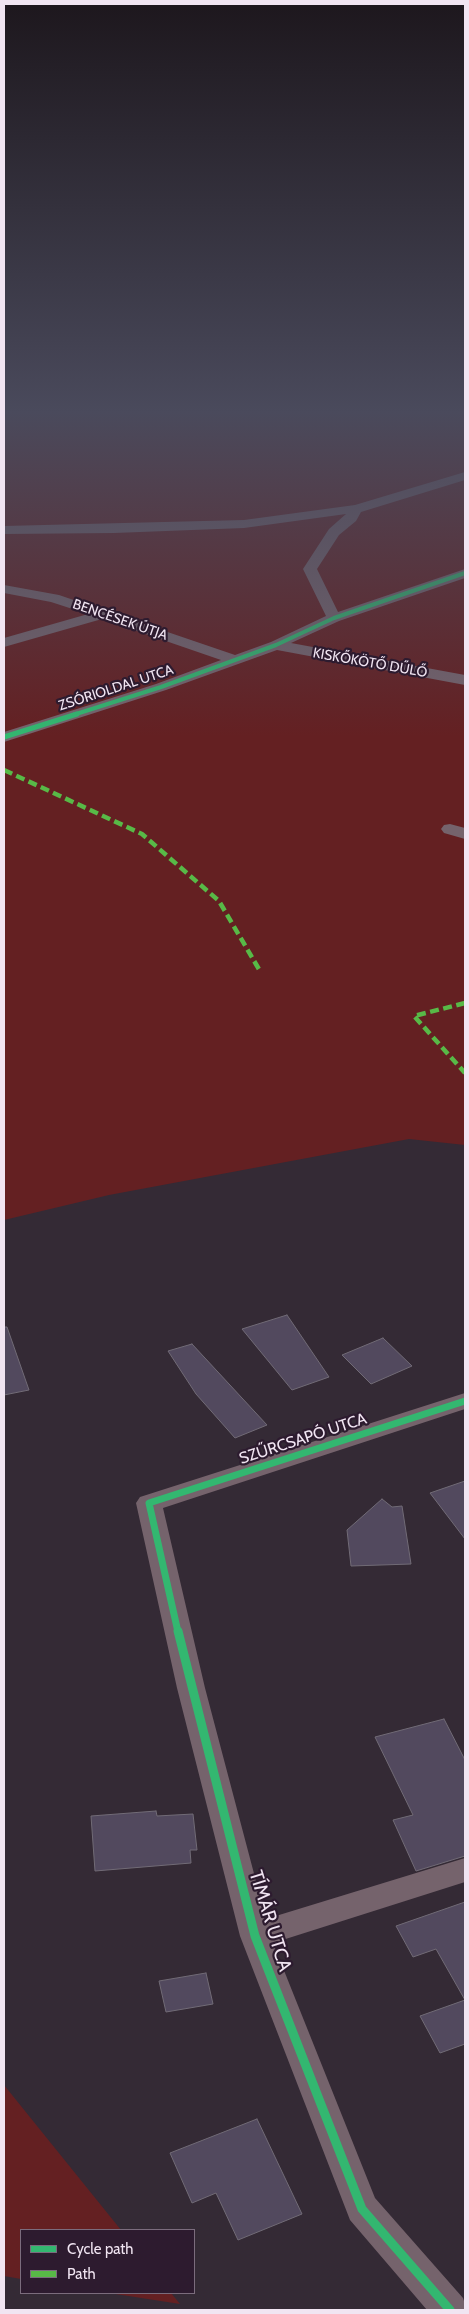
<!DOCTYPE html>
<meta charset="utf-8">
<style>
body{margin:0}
#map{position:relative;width:469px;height:2314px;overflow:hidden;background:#342a35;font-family:Cabin,sans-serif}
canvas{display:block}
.frame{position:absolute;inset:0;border:5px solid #f1e5f2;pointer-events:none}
.legend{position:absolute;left:20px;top:2229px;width:175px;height:65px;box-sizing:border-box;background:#2d1b2f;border:1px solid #7b6c7d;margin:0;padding:6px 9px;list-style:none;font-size:15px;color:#f1e5f2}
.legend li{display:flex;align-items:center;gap:10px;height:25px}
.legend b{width:25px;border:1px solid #7b6c7d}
</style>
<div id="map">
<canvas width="469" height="2314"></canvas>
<div class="frame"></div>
<ul class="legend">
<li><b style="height:6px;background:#33b770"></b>Cycle path</li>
<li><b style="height:6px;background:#58b947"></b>Path</li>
</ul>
</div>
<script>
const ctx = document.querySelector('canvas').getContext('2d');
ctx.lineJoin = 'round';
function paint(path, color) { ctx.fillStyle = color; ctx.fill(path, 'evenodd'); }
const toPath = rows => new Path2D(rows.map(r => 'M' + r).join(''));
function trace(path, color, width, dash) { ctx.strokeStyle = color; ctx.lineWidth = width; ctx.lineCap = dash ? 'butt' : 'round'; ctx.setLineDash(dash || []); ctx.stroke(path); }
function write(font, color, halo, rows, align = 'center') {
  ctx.font = font + ' Cabin,sans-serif'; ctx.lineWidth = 4.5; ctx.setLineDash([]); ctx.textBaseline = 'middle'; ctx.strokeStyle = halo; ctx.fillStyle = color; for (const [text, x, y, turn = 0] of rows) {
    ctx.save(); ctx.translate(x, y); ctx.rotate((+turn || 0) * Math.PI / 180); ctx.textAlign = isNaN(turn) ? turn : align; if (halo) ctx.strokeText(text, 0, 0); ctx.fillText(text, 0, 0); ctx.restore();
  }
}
paint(toPath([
 [4,412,465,412,465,1145,409,1139,109,1195,4,1220],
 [4,2085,121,2230,21,2230,21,2279,4,2276],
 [109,2293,171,2293,180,2304]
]), '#642022');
const building = toPath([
 [287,1315,329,1377,292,1390,242,1329,287,1315],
 [4,1327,7,1327,29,1390,4,1395,4,1327],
 [383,1338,412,1366,371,1384,342,1355,383,1338],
 [192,1344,267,1425,235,1438,196,1394,168,1351,192,1344],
 [465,1481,465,1539,430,1493,465,1481],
 [382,1499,392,1507,402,1506,411,1564,351,1566,347,1530,382,1499],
 [444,1719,465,1760,465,1856,416,1871,393,1820,413,1815,375,1737,444,1719],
 [156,1811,157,1816,193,1814,197,1850,190,1850,191,1863,95,1871,91,1816,156,1811],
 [465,1902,465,2044,440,2053,420,2016,465,2000,436,1949,413,1957,396,1926,465,1902],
 [206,1973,213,2004,166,2012,159,1981,206,1973],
 [257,2119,302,2214,238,2240,216,2193,192,2203,170,2153,257,2119]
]);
paint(building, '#52495e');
trace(building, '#716b76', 1);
paint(toPath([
 [465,472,465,480,361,512,356,521,339,535,317,569,338,612,465,569,465,578,339,621,291,643,465,675,465,685,277,650,166,690,4,742,4,732,156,684,221,660,102,619,4,647,4,638,88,614,51,602,4,593,4,585,59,595,235,655,271,642,326,616,303,569,329,529,346,514,244,528,114,533,4,534,4,526,244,520,355,505,465,472],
 [450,824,465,828,465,839,444,833,441,829,444,825,450,824],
 [465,1393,465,1409,163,1508,205,1688,266,1919,465,1858,465,1882,273,1943,375,2198,463,2298,465,2304,465,2310,427,2310,350,2220,240,1936,177,1688,136,1503,140,1497,465,1393]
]), '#75636c');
trace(toPath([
 [4,770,142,834,219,901,260,971],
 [465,1003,414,1016,465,1073]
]), '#58b947', 4.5, [9, 4.5]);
trace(toPath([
 [73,715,161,687,276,645,334,618,465,573]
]), '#33b770', 4);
trace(toPath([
 [4,737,77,714]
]), '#33b770', 5);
trace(toPath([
 [178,1632,149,1503,465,1401]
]), '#33b770', 7);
trace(toPath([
 [178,1631,255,1936,362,2209,450,2310]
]), '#33b770', 9);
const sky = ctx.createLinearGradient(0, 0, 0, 736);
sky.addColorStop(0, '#1d171d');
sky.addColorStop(0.56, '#4a4a5c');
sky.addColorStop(1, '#4a4a5c00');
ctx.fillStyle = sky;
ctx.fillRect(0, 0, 469, 736);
write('14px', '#f1e5f2', '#2d1b2f', [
 ["BENCÉSEK ÚTJA",120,620,19],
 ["KISKŐKÖTŐ DŰLŐ",370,663,10],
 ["ZSÓRIOLDAL UTCA",116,688,-18]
]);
write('16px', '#f1e5f2', '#2d1b2f', [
 ["SZŰRCSAPÓ UTCA",303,1439,-18]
]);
write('19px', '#f1e5f2', '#2d1b2f', [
 ["TÍMÁR UTCA",270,1921,73]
]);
</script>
